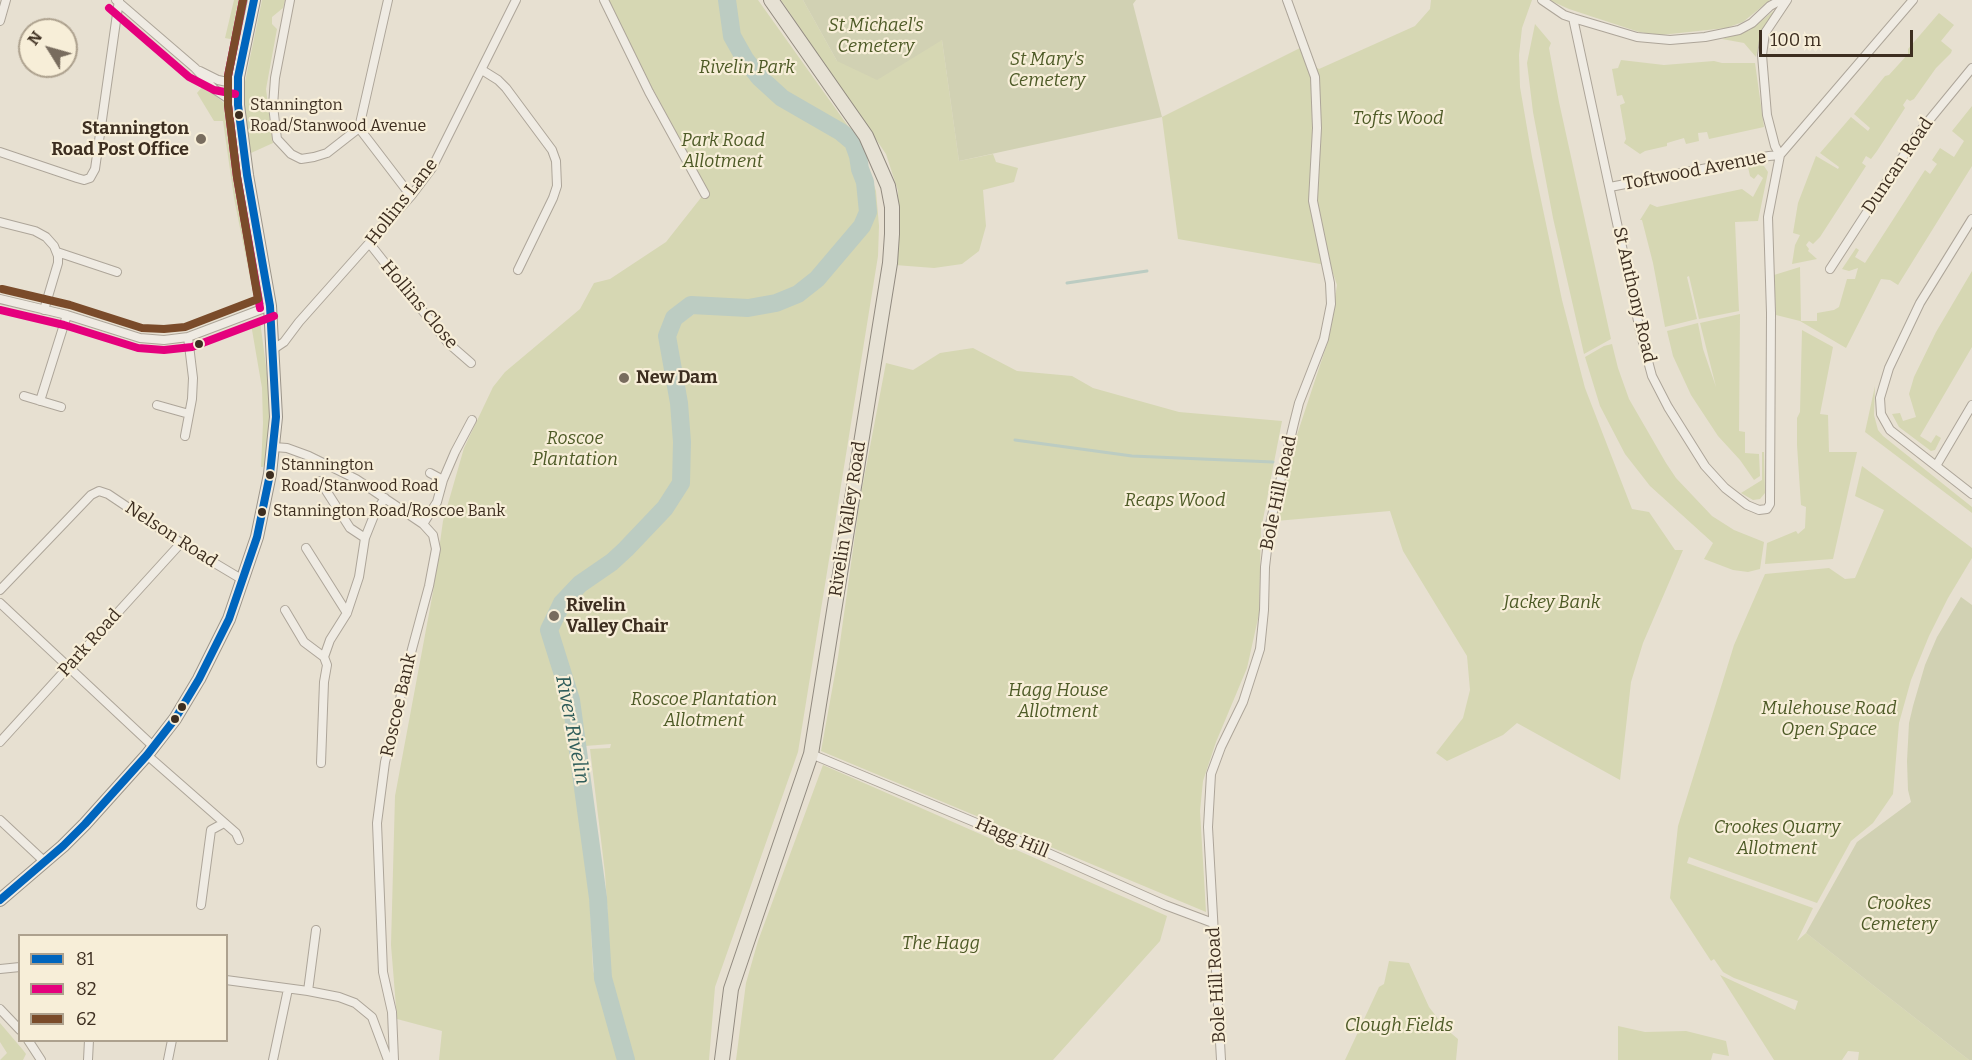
<!DOCTYPE html>
<style>
body{margin:0}
#map{position:relative;width:1972px;height:1060px;overflow:hidden;background:#e7e0d1;font-family:Bitter,serif}
canvas{display:block}
.legend{position:absolute;left:18px;top:934px;width:210px;height:108px;box-sizing:border-box;background:#f7eed8;border:2px solid #ada18e;margin:0;padding:8px 10px;list-style:none;font-size:18px;color:#3d2e20}
.legend li{display:flex;align-items:center;gap:12px;height:30px}
.legend b{width:30px;border:2px solid #ada18e}
.north{position:absolute;left:18px;top:18px;width:60px;height:60px;box-sizing:border-box;background:#f7eed8;border:2px solid #ada18e;border-radius:50%;rotate:307deg;font-size:16px;font-weight:700;line-height:24px;text-align:center;color:#3d2e20}
.north::after{content:'';display:block;margin:auto;width:21px;height:27px;background:#786c5e;clip-path:polygon(50% 0,100% 100%,50% 72%,0 100%)}
.scale{position:absolute;left:1759px;top:30px;width:154px;height:27px;box-sizing:border-box;border:3px solid #3d2e20;border-top:0;padding-left:8px;font-size:18px;line-height:21px;white-space:nowrap;color:#3d2e20;-webkit-text-stroke:4px #f7eed8;paint-order:stroke}
</style>
<div id="map">
<canvas width="1972" height="1060"></canvas>
<ul class="legend">
<li><b style="height:8px;background:#0065bd"></b>81</li>
<li><b style="height:8px;background:#e5007d"></b>82</li>
<li><b style="height:8px;background:#7a4b2a"></b>62</li>
</ul>
<div class="north">N</div>
<div class="scale">100 m</div>
</div>
<script>
const ctx = document.querySelector('canvas').getContext('2d');
ctx.lineJoin = 'round';
function paint(path, color) { ctx.fillStyle = color; ctx.fill(path, 'evenodd'); }
const toPath = rows => new Path2D(rows.map(r => 'M' + r).join(''));
function trace(path, color, width, dash) { ctx.strokeStyle = color; ctx.lineWidth = width; ctx.lineCap = dash ? 'butt' : 'round'; ctx.setLineDash(dash || []); ctx.stroke(path); }
function write(font, color, halo, rows, align = 'center') {
  ctx.font = font + ' Bitter,serif'; ctx.lineWidth = 4.5; ctx.setLineDash([]); ctx.textBaseline = 'middle'; ctx.strokeStyle = halo; ctx.fillStyle = color; for (const [text, x, y, turn = 0] of rows) {
    ctx.save(); ctx.translate(x, y); ctx.rotate((+turn || 0) * Math.PI / 180); ctx.textAlign = isNaN(turn) ? turn : align; if (halo) ctx.strokeText(text, 0, 0); ctx.fillText(text, 0, 0); ctx.restore();
  }
}
paint(toPath([
 [234,0,247,0,235,40,225,38],
 [262,0,285,0,283,8,272,17,272,24,277,29,266,89,273,143,251,153,245,129,245,82],
 [608,0,758,0,853,133,867,164,876,191,879,226,878,256,798,752,715,987,709,1060,629,1060,610,983,603,918,608,918,605,873,590,749,610,748,611,744,585,746,577,698,563,659,554,625,565,603,588,583,617,565,653,532,673,508,688,479,689,454,685,389,675,357,674,337,677,326,694,314,725,312,745,314,750,309,782,305,810,294,817,286,805,280,790,291,764,299,691,299,671,315,662,337,676,413,678,477,663,504,609,560,577,579,555,604,544,627,566,709,577,805,589,883,593,970,620,1060,439,1060,442,1031,397,1019,391,945,395,796,433,592,443,521,464,448,493,387,505,372,580,309,594,283,610,279,666,242,707,190,632,50],
 [781,0,803,0,837,61,942,40,959,161,993,154,996,162,1018,168,1014,182,983,190,986,226,979,251,962,264,934,268,895,265,899,229,898,191,886,154],
 [1431,0,1532,0,1522,28,1519,55,1520,87,1532,157,1562,300,1585,388,1632,509,1649,512,1675,550,1683,550,1643,643,1631,682,1620,780,1517,723,1503,735,1447,761,1436,753,1463,718,1470,690,1467,656,1403,551,1390,511,1276,521,1290,456,1328,341,1337,285,1321,238,1326,265,1178,239,1162,117,1304,46,1311,64,1319,69,1415,26,1430,9],
 [1549,0,1770,0,1743,22,1726,28,1661,35,1639,32,1569,9],
 [1776,9,1761,33,1756,57,1744,43,1722,39,1750,30],
 [1939,13,1954,25,1941,41,1952,50,1951,53,1936,68,1914,99,1910,101,1907,99,1903,105,1905,108,1877,151,1871,159,1866,156,1862,163,1866,166,1820,237,1813,244,1809,241,1806,245,1809,249,1808,251,1817,259,1792,264,1795,245,1800,235,1793,233,1798,203,1816,156,1838,169,1839,167,1820,153,1851,117,1868,131,1870,128,1854,114,1885,76,1889,75,1908,54,1908,49],
 [1535,24,1551,43,1549,48,1559,102,1611,339,1584,354,1553,218,1533,112,1527,63],
 [1621,60,1664,65,1714,61,1722,63,1755,63,1764,127,1709,139,1707,132,1698,133,1699,141,1686,144,1684,138,1667,143,1667,146,1645,151,1640,154,1624,143,1626,139,1620,105,1625,103,1622,95,1617,96,1612,69,1618,68],
 [203,86,228,106,231,116,233,140,261,291,253,293,234,198,223,121,214,121,197,93],
 [1972,106,1972,166,1898,285,1890,280,1881,279,1846,348,1800,321,1776,315,1774,275,1800,267,1801,321,1817,321,1817,313,1834,310,1839,307,1847,279,1855,279,1858,268,1849,271,1842,269,1856,248,1859,250,1855,257,1865,263,1925,170,1930,174,1937,164,1932,160,1940,148,1954,157,1964,141,1952,131],
 [1760,164,1764,166,1768,172,1758,221,1735,222,1739,311,1699,319,1689,276,1687,277,1697,319,1665,327,1653,263,1642,220,1640,220,1650,204,1657,207,1742,189,1753,197,1763,178,1758,174,1754,179,1750,176,1748,167],
 [1972,271,1972,347,1920,436,1931,443,1936,435,1941,438,1935,450,1931,451,1899,427,1892,414,1900,413,1903,421,1916,417,1909,394,1914,377,1936,332],
 [1740,314,1739,431,1745,432,1745,453,1759,454,1760,476,1754,480,1740,460,1718,436,1691,395,1673,356,1667,331,1698,323,1703,349,1716,387,1700,323],
 [260,321,270,396,268,457,263,467,261,467,263,423,262,388,251,324],
 [1802,330,1833,347,1820,414,1828,415,1829,452,1857,452,1833,559,1765,564,1767,543,1796,531,1798,534,1805,528,1806,507,1801,505,1797,445,1797,418,1800,412],
 [1612,344,1618,368,1629,399,1666,463,1676,478,1712,516,1734,530,1764,542,1760,569,1748,572,1733,570,1704,559,1713,543,1650,486,1625,454,1600,406,1585,357,1604,346],
 [973,348,1017,371,1072,376,1093,388,1179,412,1282,421,1261,530,1259,614,1247,668,1216,742,1203,781,1200,811,1206,912,821,751,838,657,860,499,886,363,913,370,940,353],
 [1875,386,1874,415,1878,430,1883,436,1972,507,1972,513,1865,432],
 [1762,452,1764,452,1765,493,1760,499,1753,500,1741,493,1762,480],
 [1862,466,1972,548,1972,558,1948,598,1929,636,1911,680,1899,723,1893,794,1873,823,1851,841,1817,903,1689,857,1687,863,1813,908,1797,941,1806,933,1969,1060,1858,1060,1859,1052,1848,1051,1842,1060,1774,1060,1720,975,1795,1010,1798,1001,1734,978,1723,972,1714,959,1711,961,1670,898,1678,826,1734,645,1765,574,1829,568,1845,579,1855,578,1884,510,1855,496],
 [823,765,1167,916,1160,941,1053,1060,736,1060,746,983,758,941],
 [1389,961,1409,963,1429,1007,1446,1029,1458,1039,1456,1060,1345,1060,1379,987,1384,984],
 [0,1023,23,1050,26,1054,23,1060,0,1060,7,1053,0,1042],
 [1618,1026,1645,1032,1686,1031,1726,1041,1729,1056,1713,1053,1711,1060,1618,1060]
]), '#d6d7b3');
paint(toPath([
 [803,0,1136,0,1133,4,1162,117,959,161,942,40,877,80,837,61],
 [1961,597,1972,605,1972,1060,1969,1060,1806,933,1857,842,1911,802,1908,790,1907,761,1909,723,1913,706,1925,665,1937,637]
]), '#d1d1b3');
trace(toPath([
 [1067,283,1147,271],
 [1015,440,1132,456,1273,462]
]), '#bcccc2', 3);
trace(toPath([
 [626,1060,603,978,598,898,571,700,549,630,562,603,580,584,612,562,626,549,665,508,681,483,682,442,679,403,667,336,674,318,691,305,748,308,776,303,798,294,817,279,862,226,868,212,865,182,860,169,858,156,853,142,841,132,782,98,759,77,745,59,732,36,727,0]
]), '#bcccc2', 18);
const minor = toPath([
 [116,0,195,68,214,89,238,105],
 [290,0,275,78,273,106,277,139,291,154,301,159,314,157,327,153,359,128],
 [388,0,359,128,411,196],
 [604,0,649,92,705,194],
 [1542,0,1564,15,1573,18,1637,37,1670,40,1705,37,1739,30,1752,23,1770,6,1781,0],
 [1573,18,1641,335,1652,376,1668,407,1705,466,1725,488,1747,505,1759,510,1767,509,1770,504,1771,313,1768,217,1780,155,1913,0],
 [0,21,6,0],
 [482,70,498,80,506,88,552,150,556,161,557,186,553,198,518,270],
 [200,71,218,80,237,84],
 [0,152,77,178,84,180,90,178,95,169,119,0],
 [1610,187,1769,156,1780,155,1775,146,1767,115,1762,55,1765,33,1787,0],
 [1972,219,1920,303,1889,368,1880,398,1881,414,1890,430,1972,494],
 [0,222,35,231,46,237,54,246,58,256,58,263,44,310],
 [370,244,448,343,471,363],
 [57,252,117,272],
 [1830,269,1917,135,1972,68],
 [0,299,67,315,140,338,164,340,188,337,270,306],
 [272,350,284,342,299,322,411,196,432,168,516,0],
 [24,396,61,407],
 [40,401,67,315],
 [157,405,189,414],
 [185,436,192,399,193,378,188,337],
 [274,447,287,448,309,456,356,479,423,524,433,535,436,549,429,586,401,690,400,704,385,762,377,823,383,972,392,1012,394,1060],
 [1936,466,1972,405],
 [430,473,443,480],
 [320,481,350,528,365,538],
 [423,524,437,502,443,480,455,452,472,420],
 [306,548,347,613],
 [0,590,91,495,99,491,108,494,181,543,243,580],
 [0,603,154,747],
 [285,610,304,642,324,657],
 [0,742,181,543],
 [811,754,1039,849,1165,905,1213,923],
 [147,755,236,833,239,840],
 [321,763,324,682,327,665,324,657,330,640,347,613,359,577,365,538,375,513,385,498],
 [0,820,45,862],
 [201,905,211,830,224,823],
 [0,969,20,967],
 [226,980,308,991,339,997,355,1003,372,1017,388,1060],
 [308,991,316,930],
 [0,1009,20,1030],
 [28,1040,41,1060],
 [88,1060,89,1040],
 [168,1060,172,1040],
 [273,1060,288,989],
 [1221,1060,1208,827,1211,774,1221,747,1243,702,1260,649,1264,610,1265,567,1270,524,1294,423,1299,403,1324,339,1331,304,1330,283,1313,201,1317,128,1315,77,1287,0]
]);
const secondary = toPath([
 [0,900,63,846,85,824,147,755,175,719,199,679,229,619,257,537,270,474,276,417,270,306,247,175,238,105,238,77,254,0]
]);
const primary = toPath([
 [722,1060,731,989,811,754,890,263,892,234,892,207,888,186,866,136,771,0]
]);
trace(minor, '#ada599', 10);
trace(secondary, '#9c958a', 14);
trace(primary, '#928b80', 16);
trace(minor, '#efebe3', 8);
trace(secondary, '#efebe3', 12);
trace(primary, '#e6e1d4', 14);
trace(toPath([
 [0,900,63,846,85,824,147,755,175,719,199,679,229,619,257,537,270,474,276,417,270,306,247,175,238,105,238,77,254,0]
]), '#0065bd', 8);
trace(toPath([
 [243,0,228,76,228,105,237,177,260,308],
 [109,8,189,77,214,90,235,94],
 [0,310,64,325,138,348,164,350,192,347,274,316]
]), '#e5007d', 8);
trace(toPath([
 [2,289,70,305,142,328,164,329,185,327,258,299,237,177,228,105,228,76,243,0]
]), '#7a4b2a', 8);
for (const [x, y, r, color] of [
 [239,115,5,"#3d2e20"],
 [201,139,6,"#786c5e"],
 [199,344,5,"#3d2e20"],
 [624,378,6,"#786c5e"],
 [270,475,5,"#3d2e20"],
 [262,512,5,"#3d2e20"],
 [554,616,6,"#786c5e"],
 [182,707,5,"#3d2e20"],
 [175,719,5,"#3d2e20"]
]) { const dot = new Path2D(); dot.arc(x, y, r, 0, 2 * Math.PI); ctx.fillStyle = color; ctx.fill(dot); trace(dot, '#f7eed8', 2); }
write('16px', '#3d2e20', '#f7eed8', [
 ["Stannington",250,106],
 ["Road/Stanwood Avenue",250,127],
 ["Stannington",281,466],
 ["Road/Stanwood Road",281,487],
 ["Stannington Road/Roscoe Bank",273,512]
], 'left');
write('italic 18px', '#4d5a26', '#f7eed8', [
 ["St Michael's",876,26],
 ["Cemetery",876,47],
 ["St Mary's",1047,60],
 ["Cemetery",1047,81],
 ["Rivelin Park",747,68],
 ["Tofts Wood",1398,119],
 ["Park Road",723,141],
 ["Allotment",723,162],
 ["Roscoe",575,439],
 ["Plantation",575,460],
 ["Reaps Wood",1175,501],
 ["Jackey Bank",1552,603],
 ["Hagg House",1058,691],
 ["Allotment",1058,712],
 ["Roscoe Plantation",704,700],
 ["Allotment",704,721],
 ["Mulehouse Road",1829,709],
 ["Open Space",1829,730],
 ["Crookes Quarry",1777,828],
 ["Allotment",1777,849],
 ["Crookes",1899,904],
 ["Cemetery",1899,925],
 ["The Hagg",941,944],
 ["Clough Fields",1399,1026]
]);
write('bold 18px', '#3d2e20', '#f7eed8', [
 ["Stannington",189,129,"right"],
 ["Road Post Office",189,150,"right"],
 ["New Dam",636,378],
 ["Rivelin",566,606],
 ["Valley Chair",566,627]
], 'left');
write('18px', '#3d2e20', '#f7eed8', [
 ["Duncan Road",1898,166,-56],
 ["Toftwood Avenue",1695,171,-11],
 ["Hollins Lane",402,202,-52],
 ["St Anthony Road",1634,295,77],
 ["Hollins Close",419,305,50],
 ["Bole Hill Road",1279,493,-78],
 ["Rivelin Valley Road",848,519,-81],
 ["Nelson Road",171,535,33],
 ["Park Road",90,643,-48],
 ["Roscoe Bank",399,705,-77],
 ["Hagg Hill",1012,838,23],
 ["Bole Hill Road",1217,985,-93]
]);
write('italic 20px', '#2f5d5a', '#f7eed8', [
 ["River Rivelin",572,730,79]
]);
</script>
